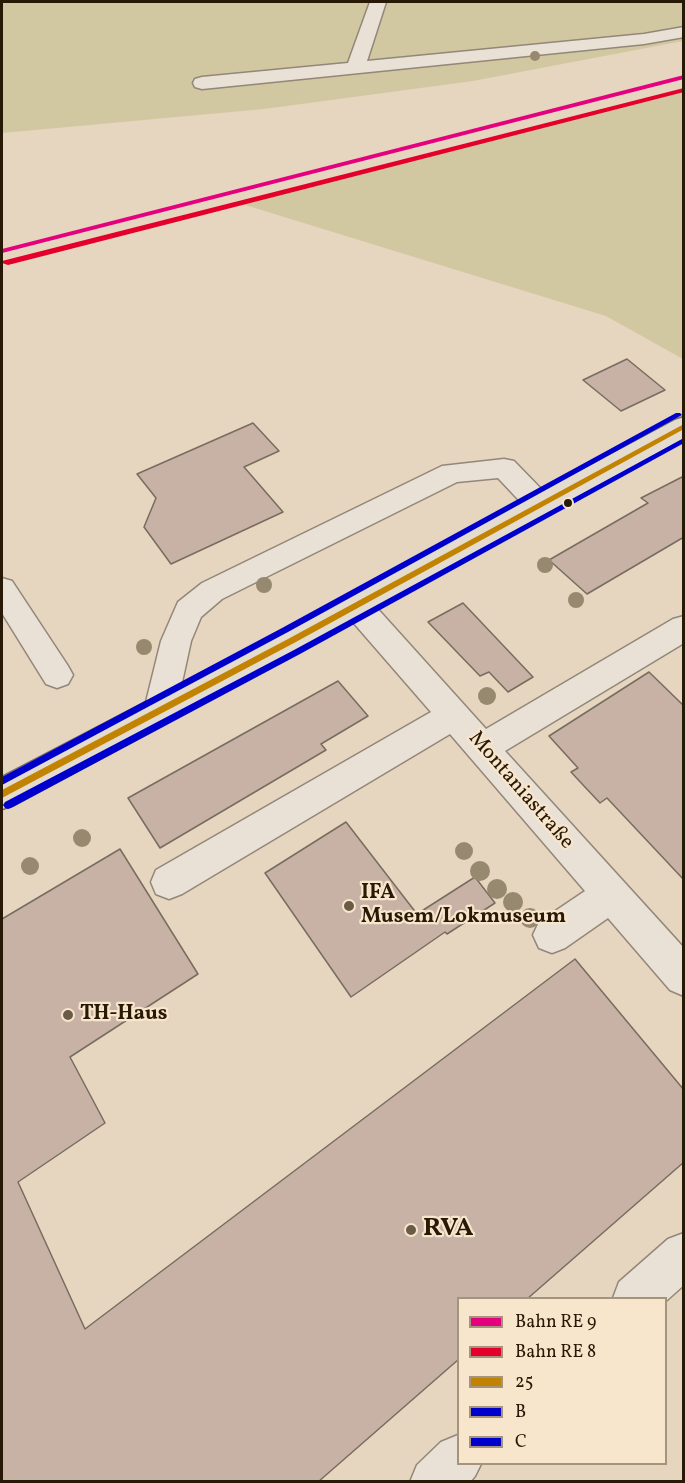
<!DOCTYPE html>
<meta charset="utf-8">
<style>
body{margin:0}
#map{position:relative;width:685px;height:1483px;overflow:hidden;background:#e6d5bf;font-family:Vollkorn,serif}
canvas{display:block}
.frame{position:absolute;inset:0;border:3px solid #281906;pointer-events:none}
.legend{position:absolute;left:457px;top:1297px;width:210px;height:168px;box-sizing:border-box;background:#f8e6cc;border:2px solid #a5947d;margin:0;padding:8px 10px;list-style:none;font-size:18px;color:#281906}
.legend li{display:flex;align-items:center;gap:12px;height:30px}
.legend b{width:30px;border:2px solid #a5947d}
</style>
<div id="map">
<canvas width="685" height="1483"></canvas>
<div class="frame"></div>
<ul class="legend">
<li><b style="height:8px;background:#e5007d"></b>Bahn RE 9</li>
<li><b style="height:8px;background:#e4002b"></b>Bahn RE 8</li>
<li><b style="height:8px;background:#c38302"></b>25</li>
<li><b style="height:8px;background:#0000cd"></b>B</li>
<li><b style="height:8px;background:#0000cd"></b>C</li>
</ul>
</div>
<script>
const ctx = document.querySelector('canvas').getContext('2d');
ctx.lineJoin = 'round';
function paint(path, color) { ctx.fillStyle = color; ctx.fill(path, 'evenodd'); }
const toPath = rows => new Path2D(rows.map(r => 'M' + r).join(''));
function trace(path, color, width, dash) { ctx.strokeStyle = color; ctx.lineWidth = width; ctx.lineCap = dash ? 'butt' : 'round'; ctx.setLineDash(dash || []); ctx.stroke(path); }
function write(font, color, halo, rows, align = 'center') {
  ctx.font = font + ' Vollkorn,serif'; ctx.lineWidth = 4.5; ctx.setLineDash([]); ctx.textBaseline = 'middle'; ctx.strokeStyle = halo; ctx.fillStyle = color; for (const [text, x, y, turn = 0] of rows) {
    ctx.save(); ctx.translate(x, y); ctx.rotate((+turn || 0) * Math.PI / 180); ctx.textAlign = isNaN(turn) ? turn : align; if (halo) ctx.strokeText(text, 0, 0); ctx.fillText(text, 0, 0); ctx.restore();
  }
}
paint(toPath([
 [2,2,683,2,683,41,473,81,264,109,2,133],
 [683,88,683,359,606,316,242,204]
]), '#d1c8a1');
const building = toPath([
 [627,359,665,390,621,411,583,380,627,359],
 [253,423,279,451,244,467,283,512,171,564,144,527,156,498,137,474,253,423],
 [684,476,684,537,587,594,549,560,648,503,641,498,684,476],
 [463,603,533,677,508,692,489,672,480,676,428,622,463,603],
 [649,672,684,706,684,880,607,798,600,803,584,786,571,772,578,768,549,736,649,672],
 [338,681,368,716,321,744,326,750,160,848,128,798,338,681],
 [346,822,417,914,475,877,495,903,447,934,445,932,351,997,265,873,346,822],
 [120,849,198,974,70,1057,105,1123,18,1182,85,1329,575,959,684,1090,684,1162,527,1299,459,1299,459,1359,318,1482,2,1482,2,919,120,849]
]);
paint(building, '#c8b1a5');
trace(building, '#776d5f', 1.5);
const minor = toPath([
 [370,2,386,2,367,61,644,34,684,27,684,37,644,44,202,89,195,87,193,83,195,79,202,77,348,63,370,2],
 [504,459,514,461,549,497,553,504,549,511,539,514,529,511,498,478,457,482,222,599,201,617,191,641,176,710,171,720,160,724,149,720,144,710,161,641,178,602,202,583,442,466,504,459],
 [2,578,12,581,68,666,73,675,68,684,57,688,46,684,2,613,2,578],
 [356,593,367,597,486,729,673,619,684,616,684,643,505,751,684,948,684,996,670,990,608,918,565,948,552,953,539,948,533,935,539,922,585,891,450,734,182,894,169,899,156,894,151,882,156,870,431,712,345,613,341,605,345,597,356,593],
 [684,1233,684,1285,666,1301,666,1298,613,1298,619,1282,668,1239,684,1233],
 [458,1435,458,1464,481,1464,475,1476,470,1482,410,1482,417,1465,441,1442,458,1435]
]);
const major = toPath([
 [684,417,684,438,302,650,14,805,2,809,2,777,280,632,675,420,684,417]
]);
trace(minor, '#928778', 3);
trace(major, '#776d5f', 3);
paint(minor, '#e9e1d6');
paint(major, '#e5dcd0');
paint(toPath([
 [684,424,684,429,294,643,2,798,2,790,288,639,684,424]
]), '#c38302');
paint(toPath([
 [684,438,684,443,300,654,11,808,8,809,5,808,3,805,5,802,294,650,684,438]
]), '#0000cd');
paint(toPath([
 [676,413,680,413,682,415,288,632,2,785,2,777,282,628,676,413]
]), '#0000cd');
paint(toPath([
 [684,75,684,79,2,253,2,249,684,75]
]), '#e5007d');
paint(toPath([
 [684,88,684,92,8,265,2,263,2,261,684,88]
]), '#e4002b');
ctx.fillStyle = '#97896f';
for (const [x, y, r] of [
 [535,56,5],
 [545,565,8],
 [264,585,8],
 [576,600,8],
 [144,647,8],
 [487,696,9],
 [82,838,9],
 [464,851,9],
 [30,866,9],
 [480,871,10],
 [497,889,10],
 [513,902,10],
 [530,918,10]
]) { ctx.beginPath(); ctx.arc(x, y, r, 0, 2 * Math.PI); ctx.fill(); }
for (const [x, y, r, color] of [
 [568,503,5,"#281906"],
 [349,906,6,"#6a5b47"],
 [68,1015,6,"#6a5b47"],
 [411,1230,6,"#6a5b47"]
]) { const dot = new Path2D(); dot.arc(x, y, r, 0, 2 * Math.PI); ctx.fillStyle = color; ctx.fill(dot); trace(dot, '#f8e6cc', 2); }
write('21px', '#281906', '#f8e6cc', [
 ["Montaniastraße",520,791,49]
]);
write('bold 21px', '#281906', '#f8e6cc', [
 ["IFA",361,894],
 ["Musem/Lokmuseum",361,918],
 ["TH-Haus",80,1015]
], 'left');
write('bold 26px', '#281906', '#f8e6cc', [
 ["RVA",423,1230]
], 'left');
</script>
